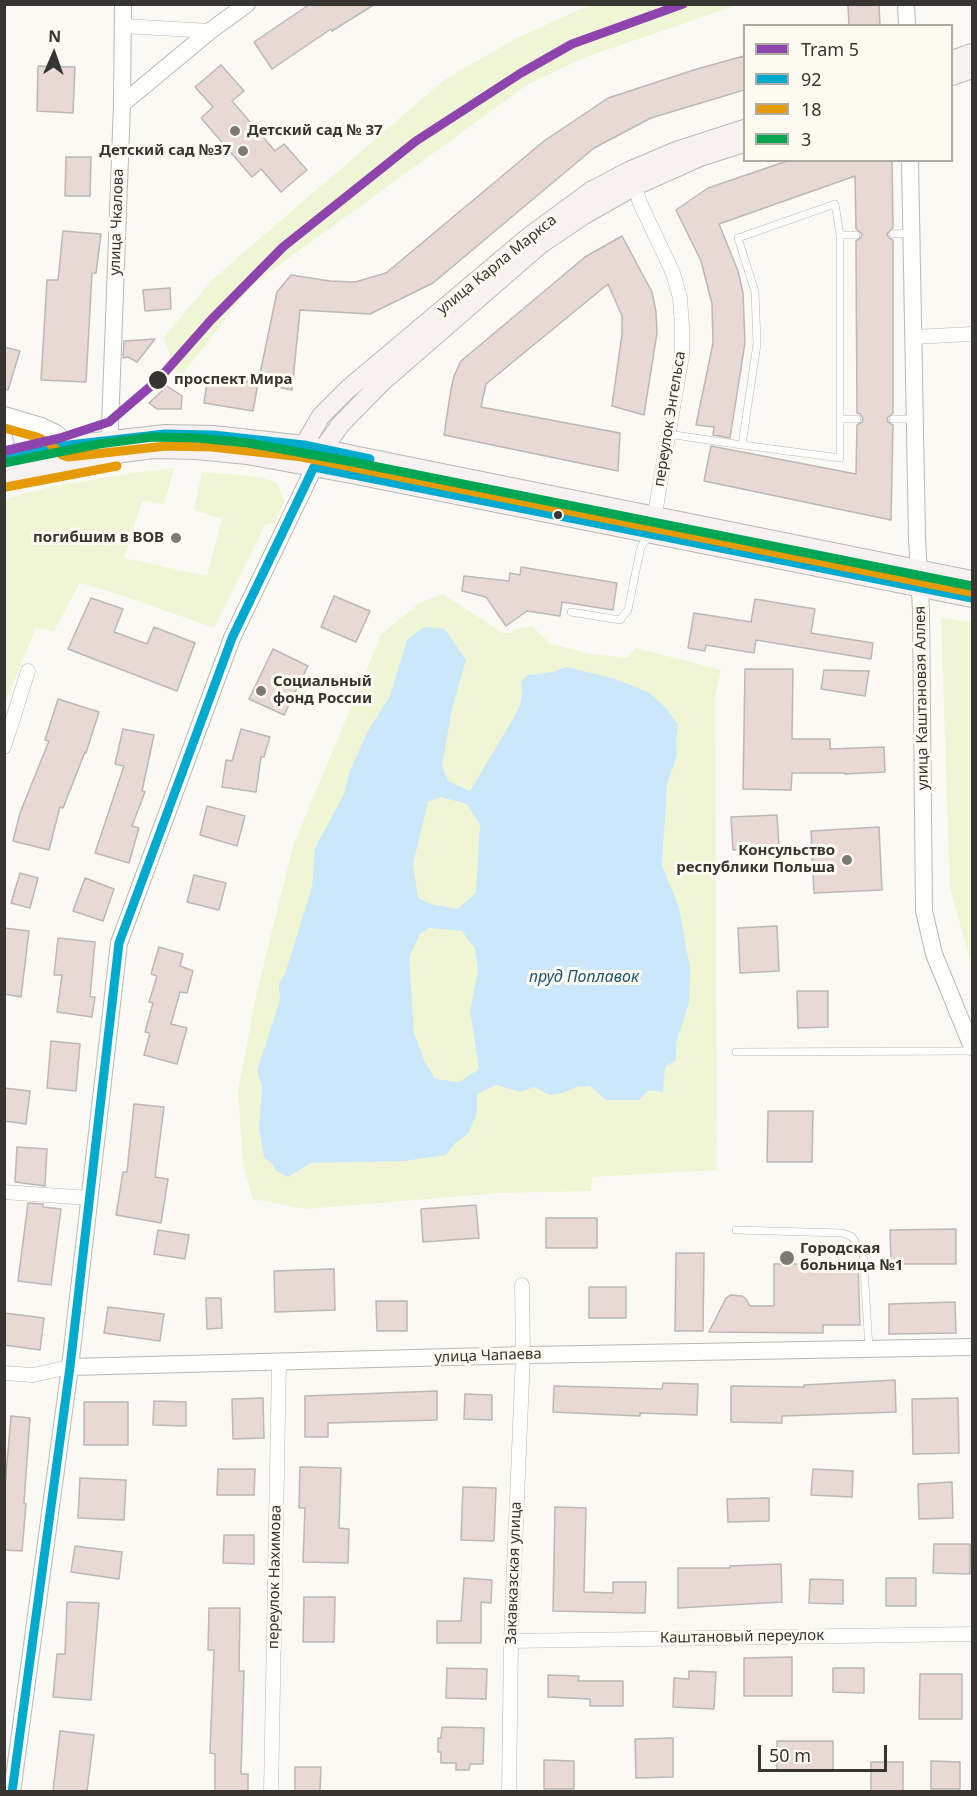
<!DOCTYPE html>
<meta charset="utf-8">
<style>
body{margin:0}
#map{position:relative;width:977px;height:1796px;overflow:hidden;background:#faf9f4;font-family:"Noto Sans",sans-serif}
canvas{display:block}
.frame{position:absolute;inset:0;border:6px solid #363531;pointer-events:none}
.legend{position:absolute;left:743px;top:24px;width:210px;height:138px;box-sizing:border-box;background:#fdfbf1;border:2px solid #adaca4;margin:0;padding:8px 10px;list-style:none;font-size:18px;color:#363531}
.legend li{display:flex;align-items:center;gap:12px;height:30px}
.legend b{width:30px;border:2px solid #adaca4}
.north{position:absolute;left:24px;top:24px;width:60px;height:60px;-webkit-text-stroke:4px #fdfbf1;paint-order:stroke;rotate:2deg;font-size:16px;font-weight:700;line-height:24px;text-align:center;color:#363531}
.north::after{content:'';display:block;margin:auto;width:21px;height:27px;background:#363531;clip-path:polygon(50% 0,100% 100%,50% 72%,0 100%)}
.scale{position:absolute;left:758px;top:1745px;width:129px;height:27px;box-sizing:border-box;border:3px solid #363531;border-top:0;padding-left:8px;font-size:18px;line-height:21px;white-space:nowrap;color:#363531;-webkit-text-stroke:4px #fdfbf1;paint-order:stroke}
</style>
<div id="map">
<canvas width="977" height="1796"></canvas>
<div class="frame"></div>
<ul class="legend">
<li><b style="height:8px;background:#8e44ad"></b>Tram 5</li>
<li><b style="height:8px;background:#00a9ce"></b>92</li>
<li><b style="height:8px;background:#e49b05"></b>18</li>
<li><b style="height:8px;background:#00a651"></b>3</li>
</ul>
<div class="north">N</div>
<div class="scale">50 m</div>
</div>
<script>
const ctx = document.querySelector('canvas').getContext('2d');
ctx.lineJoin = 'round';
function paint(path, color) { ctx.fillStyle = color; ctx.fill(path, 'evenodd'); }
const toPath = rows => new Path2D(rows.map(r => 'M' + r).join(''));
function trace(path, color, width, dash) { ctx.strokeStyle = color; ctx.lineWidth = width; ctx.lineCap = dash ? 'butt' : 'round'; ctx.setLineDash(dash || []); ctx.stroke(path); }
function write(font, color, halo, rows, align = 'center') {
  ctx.font = font + ' "Noto Sans",sans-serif'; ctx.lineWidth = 6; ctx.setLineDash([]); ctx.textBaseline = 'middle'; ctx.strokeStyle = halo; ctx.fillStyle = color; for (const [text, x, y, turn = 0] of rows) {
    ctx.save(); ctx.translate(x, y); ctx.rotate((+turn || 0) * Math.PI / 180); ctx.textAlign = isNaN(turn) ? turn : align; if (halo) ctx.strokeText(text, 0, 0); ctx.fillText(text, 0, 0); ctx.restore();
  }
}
paint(toPath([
 [595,4,738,5,583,58,527,85,252,285,178,380,164,337,213,279,444,80,515,39,576,11],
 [174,468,164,504,142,501,124,558,207,576,222,519,194,510,202,472,240,475,263,478,277,483,285,501,279,512,275,523,265,525,214,628,121,595,80,583,54,631,36,628,5,703,5,499,49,487,132,473],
 [443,594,502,633,511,633,516,629,532,626,551,644,591,654,628,658,636,648,721,670,715,697,717,1170,592,1177,591,1191,501,1193,306,1209,253,1199,243,1164,238,1090,257,992,293,846,381,635,419,603],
 [941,617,972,623,972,966,950,889]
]), '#f0f6d5');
paint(toPath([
 [424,627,445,629,466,660,452,709,442,766,448,781,470,791,513,719,520,705,522,693,521,682,528,675,553,672,566,667,612,678,648,692,665,707,678,725,676,740,677,756,667,784,662,865,679,908,690,968,689,1003,676,1043,676,1060,665,1067,663,1092,649,1090,639,1100,606,1100,590,1086,576,1087,563,1093,550,1095,534,1087,520,1092,496,1085,477,1094,477,1113,468,1134,455,1143,446,1155,404,1161,311,1163,288,1177,276,1171,273,1165,264,1157,259,1129,262,1087,257,1071,280,1000,279,983,285,974,312,887,315,848,344,794,349,773,368,731,390,696,407,640],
 [441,797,467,804,480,825,476,893,458,909,431,904,418,898,413,864,428,802],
 [429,928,462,931,475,949,478,971,470,1011,479,1069,459,1082,435,1079,424,1060,414,1033,409,957,420,934]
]), '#cbe8fa');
const building = toPath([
 [310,4,375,4,332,31,331,29,272,69,254,42,310,4],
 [848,4,879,4,880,26,849,26,848,4],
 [744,56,744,90,651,118,594,148,433,283,370,314,300,310,292,390,258,383,277,292,291,275,330,281,355,282,386,273,544,141,608,98,697,69,744,56],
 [221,65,244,91,232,101,275,151,284,144,307,170,281,192,261,169,252,177,201,118,213,107,195,87,221,65],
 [38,66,75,67,73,113,37,111,38,66],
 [66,157,91,157,90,196,65,196,66,157],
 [790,160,892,160,893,228,887,234,889,238,893,240,893,413,887,418,888,422,893,425,891,520,704,481,711,446,856,474,857,425,862,422,863,418,860,414,857,413,856,248,856,241,861,238,862,234,856,229,855,176,719,224,738,271,743,293,745,343,730,438,713,435,714,427,696,425,713,343,712,304,701,261,676,210,708,188,790,160],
 [63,231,101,234,96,273,92,273,86,382,41,380,47,280,58,280,63,231],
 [622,236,652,292,656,312,657,333,644,415,612,406,622,334,622,316,608,284,486,384,481,407,620,433,618,471,444,435,451,389,454,376,461,361,585,257,622,236],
 [170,288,171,309,145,311,143,290,170,288],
 [155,339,137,362,128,357,123,358,124,341,155,339],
 [4,347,20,351,8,390,4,390,4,347],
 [208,375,258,383,253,411,204,403,208,375],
 [167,386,182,396,181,409,157,409,149,403,167,386],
 [521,567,617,583,613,610,562,602,560,616,527,611,506,626,486,597,462,591,464,576,509,581,510,573,520,575,521,567],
 [334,596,370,611,356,642,321,627,334,596],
 [91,598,123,609,114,632,147,644,154,627,195,643,177,691,68,649,91,598],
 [755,599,815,609,811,633,873,643,871,659,756,640,754,653,706,645,705,651,688,648,694,613,751,622,755,599],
 [273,649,308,666,284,715,249,699,273,649],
 [745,669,793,669,792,739,830,739,830,749,884,747,885,772,845,774,845,773,792,773,791,790,743,789,745,669],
 [824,670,869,671,865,696,821,689,824,670],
 [58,699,99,712,86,753,85,752,63,808,60,807,49,850,13,841,20,813,49,741,45,740,58,699],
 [123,729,154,735,142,791,145,792,132,826,139,828,129,863,95,853,124,766,115,764,123,729],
 [241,729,270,737,264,757,261,757,256,792,222,787,226,760,232,761,241,729],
 [207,806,245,816,237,846,200,835,207,806],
 [777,815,779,847,733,850,731,817,777,815],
 [879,827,882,890,814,893,811,831,879,827],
 [20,873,38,878,30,908,11,903,20,873],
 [194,875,226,883,219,910,187,902,194,875],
 [85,878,114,889,103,921,73,911,85,878],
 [777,926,779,971,740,973,738,928,777,926],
 [4,928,29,931,21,997,4,994,4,928],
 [58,938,95,942,90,997,95,997,92,1017,57,1012,62,975,54,975,58,938],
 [159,947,183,954,180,966,193,971,187,993,180,992,171,1024,187,1028,177,1064,144,1055,150,1033,145,1032,153,1003,149,1002,157,976,151,974,159,947],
 [797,991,828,991,828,1027,798,1028,797,991],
 [51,1041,80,1044,76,1091,47,1088,51,1041],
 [4,1088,30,1091,26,1124,4,1121,4,1088],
 [134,1104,164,1107,155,1177,168,1179,161,1223,116,1215,123,1172,127,1172,134,1104],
 [768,1111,813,1111,812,1162,767,1162,768,1111],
 [17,1147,47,1149,45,1186,15,1182,17,1147],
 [28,1203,43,1204,43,1207,61,1209,51,1285,18,1281,28,1203],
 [476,1205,479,1238,423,1242,421,1209,476,1205],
 [546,1218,597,1218,597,1248,546,1248,546,1218],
 [956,1229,956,1264,891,1264,890,1230,956,1229],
 [158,1230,189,1235,185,1259,154,1254,158,1230],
 [676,1253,704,1253,703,1331,675,1331,676,1253],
 [774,1264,858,1264,860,1325,823,1325,823,1333,709,1332,726,1298,731,1295,742,1296,746,1299,750,1306,774,1306,774,1264],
 [334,1269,335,1310,275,1312,274,1271,334,1269],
 [589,1287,626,1287,626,1318,589,1318,589,1287],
 [206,1298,221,1298,222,1328,207,1329,206,1298],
 [376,1301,407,1301,407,1331,377,1331,376,1301],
 [955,1302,956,1333,889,1334,889,1304,955,1302],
 [108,1307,164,1314,160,1341,104,1333,108,1307],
 [4,1313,44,1318,40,1350,4,1345,4,1313],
 [895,1380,896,1412,782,1416,782,1423,731,1422,731,1386,804,1387,804,1385,895,1380],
 [663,1383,698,1384,697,1415,640,1413,640,1416,553,1412,554,1386,662,1389,663,1383],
 [437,1391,437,1420,328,1423,328,1437,305,1437,305,1396,437,1391],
 [465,1394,492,1395,492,1420,464,1419,465,1394],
 [263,1398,264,1438,233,1439,232,1399,263,1398],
 [958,1398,959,1453,913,1454,912,1399,958,1398],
 [154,1401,186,1402,186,1426,153,1425,154,1401],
 [84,1402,128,1402,128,1445,84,1445,84,1402],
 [11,1416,30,1418,24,1503,26,1504,22,1551,4,1550,4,1498,11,1416],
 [300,1467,341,1468,339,1528,349,1529,348,1563,303,1562,305,1508,299,1508,300,1467],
 [218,1469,255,1469,254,1495,217,1495,218,1469],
 [813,1469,853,1471,852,1497,811,1495,813,1469],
 [80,1478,126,1480,124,1520,78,1518,80,1478],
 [952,1482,953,1518,919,1519,918,1484,952,1482],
 [463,1487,496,1488,494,1541,461,1540,463,1487],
 [769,1498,769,1521,728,1522,727,1499,769,1498],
 [555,1507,586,1508,584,1592,613,1593,613,1582,646,1582,645,1613,553,1611,555,1507],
 [224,1535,254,1535,254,1564,223,1563,224,1535],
 [934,1544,970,1544,970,1574,933,1573,934,1544],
 [75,1546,122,1552,119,1579,71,1572,75,1546],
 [781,1564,782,1602,678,1608,678,1568,730,1568,730,1566,781,1564],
 [464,1578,492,1580,491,1603,481,1602,481,1643,437,1643,437,1621,461,1621,464,1578],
 [886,1578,916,1578,916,1606,886,1606,886,1578],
 [810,1579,843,1580,843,1604,809,1603,810,1579],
 [304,1597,335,1597,334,1642,303,1642,304,1597],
 [67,1602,99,1603,91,1700,53,1697,57,1654,65,1654,67,1602],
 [209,1608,240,1608,239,1671,244,1671,241,1774,248,1774,248,1791,215,1791,215,1754,210,1753,214,1650,208,1650,209,1608],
 [792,1657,792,1696,744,1696,744,1658,792,1657],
 [447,1668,487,1669,486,1699,446,1698,447,1668],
 [833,1668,864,1668,864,1693,833,1692,833,1668],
 [689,1671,716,1672,714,1709,673,1707,674,1678,689,1679,689,1671],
 [920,1674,962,1674,962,1719,919,1719,920,1674],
 [548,1675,579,1676,578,1681,623,1681,623,1706,590,1706,590,1699,548,1697,548,1675],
 [442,1727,484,1728,483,1764,470,1764,469,1770,456,1770,456,1763,441,1763,441,1752,438,1752,438,1738,441,1738,442,1727],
 [60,1731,94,1735,87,1791,53,1791,60,1731],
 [673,1738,673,1777,636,1778,635,1739,673,1738],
 [777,1741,833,1741,833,1770,777,1770,777,1741],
 [544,1760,574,1761,574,1789,544,1789,544,1760],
 [931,1761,960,1762,960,1789,931,1789,931,1761],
 [871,1762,903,1762,903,1791,871,1791,871,1762],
 [295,1767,321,1767,320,1791,295,1791,295,1767]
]);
paint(building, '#e9d9d5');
trace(building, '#bbb8b5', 1.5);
const service = toPath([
 [893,234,911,233],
 [840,235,856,235],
 [840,419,857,419],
 [893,419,915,419],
 [668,434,742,445,840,458,840,235,835,204,738,238,755,292,757,344,742,445],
 [571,612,620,620,628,610,640,551,642,545,650,535],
 [736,1052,972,1051],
 [736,1230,842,1233,851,1236,863,1252,869,1349]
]);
const minor = toPath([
 [123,26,210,31],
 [632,178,640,203,673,273,680,298,682,326,682,355,653,525],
 [913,337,972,334],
 [4,747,28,671],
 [4,1192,89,1198],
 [4,1373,33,1375,70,1367],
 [511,1641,972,1634],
 [271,1792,279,1362],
 [509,1792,511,1641,523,1355,522,1285]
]);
const tertiary = toPath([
 [906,4,907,26],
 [122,104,210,31,247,4],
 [910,160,917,538,921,610,924,911,934,954,972,1047],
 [4,415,41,426,56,433,69,445],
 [4,437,9,459,4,468],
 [109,453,122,104,123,4],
 [70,1367,528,1355,972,1347],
 [12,1792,70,1367,119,943,232,638,323,449]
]);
const secondary = toPath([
 [952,60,972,53],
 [952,76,972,69],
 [323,449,341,424,381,383,541,244,584,215,635,186,700,157,744,143],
 [301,455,304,445,321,416,348,389,531,235,591,191,629,171,676,151,744,129],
 [4,460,69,445,165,434,213,435,304,445,972,580],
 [4,475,101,456,153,449,197,450,247,455,351,474,972,598]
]);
trace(service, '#b9b9b5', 8);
trace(minor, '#b9b9b5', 15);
trace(tertiary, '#b9b9b5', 18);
trace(secondary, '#b9b9b5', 20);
trace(service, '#fefefd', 7);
trace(minor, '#fefefd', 14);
trace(tertiary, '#fefefd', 16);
trace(secondary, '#f7f2f1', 18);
trace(toPath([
 [4,460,69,445,165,434,213,435,304,445,370,459],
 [12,1792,70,1367,119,943,232,638,314,467,972,598]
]), '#00a9ce', 9);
trace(toPath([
 [4,428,37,437,49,443,62,455,68,457,166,446,212,447,302,457,970,592],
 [6,487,117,466]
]), '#e49b05', 9);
trace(toPath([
 [4,463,99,444,152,437,198,438,248,443,353,462,972,586]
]), '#00a651', 9);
trace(toPath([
 [4,451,60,438,109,422,158,380,211,320,283,247,416,141,521,73,572,44,683,4]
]), '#8e44ad', 9);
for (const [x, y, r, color] of [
 [235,131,6,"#7b7a75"],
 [243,151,6,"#7b7a75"],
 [158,380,10,"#363531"],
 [558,515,5,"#363531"],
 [176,538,6,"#7b7a75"],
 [261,691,6,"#7b7a75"],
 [847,860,6,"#7b7a75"],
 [787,1258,8,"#7b7a75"]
]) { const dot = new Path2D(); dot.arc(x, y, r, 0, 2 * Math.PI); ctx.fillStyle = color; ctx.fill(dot); trace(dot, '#fdfbf1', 2); }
write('bold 15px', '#363531', '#fdfbf1', [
 ["Детский сад № 37",247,131],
 ["Детский сад №37",231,151,"right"],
 ["погибшим в ВОВ",164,538,"right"],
 ["Социальный",273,682],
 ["фонд России",273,699],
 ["Консульство",835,851,"right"],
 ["республики Польша",835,868,"right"],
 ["Городская",800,1249],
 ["больница №1",800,1266]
], 'left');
write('15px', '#363531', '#fdfbf1', [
 ["улица Чкалова",117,222,-88],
 ["улица Карла Маркса",497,265,-39],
 ["переулок Энгельса",670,419,-81],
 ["улица Каштановая Аллея",922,698,-91],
 ["улица Чапаева",488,1356,-2],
 ["Закавказская улица",514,1573,-88],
 ["переулок Нахимова",275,1577,-89],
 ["Каштановый переулок",742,1637,-1]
]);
write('bold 15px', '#363531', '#fdfbf1', [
 ["проспект Мира",174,380]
], 'left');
write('italic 16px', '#1f5574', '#fdfbf1', [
 ["пруд Поплавок",584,977]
]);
</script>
